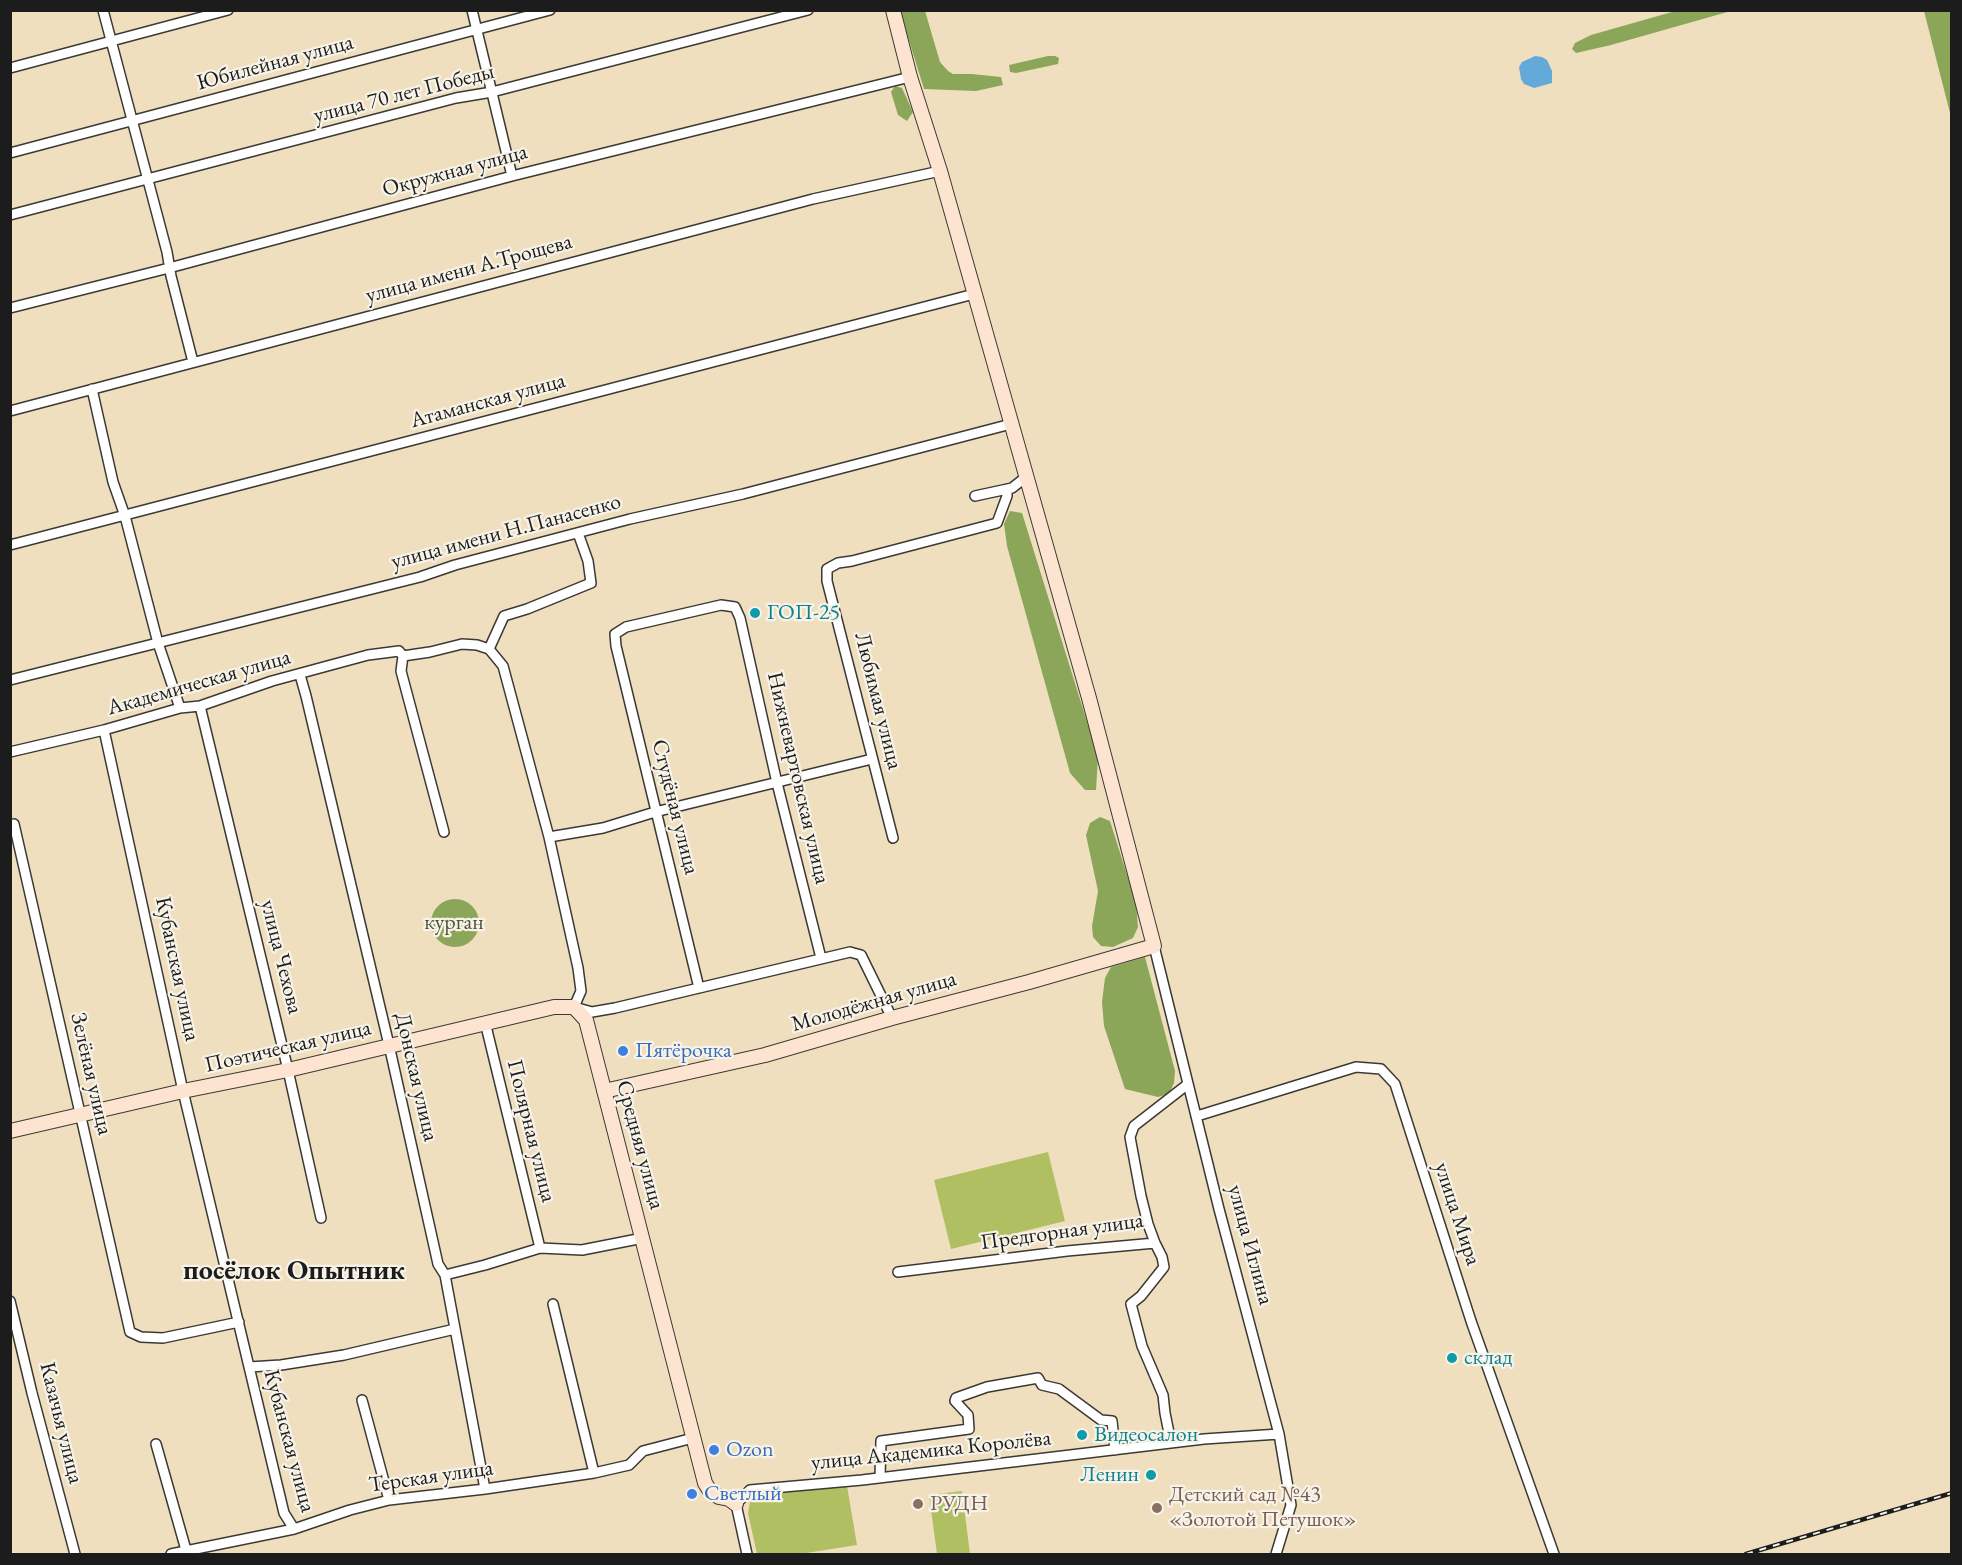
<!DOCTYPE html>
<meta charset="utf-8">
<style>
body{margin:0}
#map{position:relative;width:1962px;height:1565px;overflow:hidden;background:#efdfbf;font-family:"EB Garamond",serif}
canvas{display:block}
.frame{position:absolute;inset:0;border:12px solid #1c1c1c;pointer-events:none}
</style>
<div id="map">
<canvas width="1962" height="1565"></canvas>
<div class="frame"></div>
</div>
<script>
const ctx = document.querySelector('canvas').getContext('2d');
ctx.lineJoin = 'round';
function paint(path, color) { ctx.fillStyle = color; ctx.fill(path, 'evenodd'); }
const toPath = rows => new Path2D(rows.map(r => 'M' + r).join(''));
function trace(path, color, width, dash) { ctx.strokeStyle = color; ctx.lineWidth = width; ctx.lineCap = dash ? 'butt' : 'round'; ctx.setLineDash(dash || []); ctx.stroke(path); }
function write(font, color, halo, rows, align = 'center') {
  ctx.font = font + ' "EB Garamond",serif'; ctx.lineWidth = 4.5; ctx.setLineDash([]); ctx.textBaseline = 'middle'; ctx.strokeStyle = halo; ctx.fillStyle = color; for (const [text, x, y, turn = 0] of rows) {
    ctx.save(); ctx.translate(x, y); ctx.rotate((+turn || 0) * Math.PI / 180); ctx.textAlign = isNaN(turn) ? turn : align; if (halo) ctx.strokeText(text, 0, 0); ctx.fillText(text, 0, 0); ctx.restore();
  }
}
paint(toPath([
 [1048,1152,1065,1221,951,1249,934,1180],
 [847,1486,857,1545,800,1554,757,1554,748,1513,751,1496],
 [962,1491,970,1554,937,1554,929,1495]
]), '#afbf62');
paint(toPath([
 [1679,10,1731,11,1611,45,1576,53,1572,49,1575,43,1591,35],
 [900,11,925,11,940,62,948,71,953,74,972,74,1001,77,1003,85,976,91,924,89],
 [1924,11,1951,11,1951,117],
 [1048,56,1055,56,1059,58,1058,64,1016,73,1010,72,1009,65],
 [895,86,902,88,913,112,907,121,898,115,891,92],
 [1010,511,1022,513,1098,757,1096,790,1085,790,1070,773,1007,546,1004,524],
 [1100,817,1110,821,1136,903,1138,927,1133,938,1113,947,1101,946,1093,937,1092,926,1098,891,1086,835,1090,823],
 '431 923a24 24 0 1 1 48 0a24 24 0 1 1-48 0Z',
 [1145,957,1175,1071,1174,1083,1169,1094,1158,1097,1125,1089,1104,1026,1102,1002,1105,978,1111,967]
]), '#8ba658');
paint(toPath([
 [1535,56,1542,57,1547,60,1552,71,1552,83,1534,88,1524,84,1521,79,1519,67,1522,62]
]), '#63aad9');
const street = toPath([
 [103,10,167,252,171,276,193,362],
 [472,10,512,176],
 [10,68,228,10],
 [10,153,550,10],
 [10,215,456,98,492,92,808,10],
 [10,308,169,268,512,176,910,77],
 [92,389,113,482,125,516,158,643,180,708],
 [10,411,813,199,940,171],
 [975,496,1012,488,1026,477],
 [578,533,588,561,591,583,527,609,504,616,489,649,503,666,549,837,578,968,581,991,574,1007,592,1012,615,1008,850,952,861,955,892,1018],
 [10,545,974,294],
 [403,656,401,671,444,832],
 [403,656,430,652,462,644,477,645,489,649],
 [300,675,306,696,389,1045,438,1264,445,1275,485,1489],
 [10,680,420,577,455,565,630,519,743,494,1011,424],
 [200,706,288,1070,321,1218],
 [104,730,183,1091,284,1513,294,1529],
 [10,752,104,730,180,708,200,706,272,681,368,655,399,651,403,656],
 [14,824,130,1332,141,1337,163,1338,239,1322],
 [549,837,603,828,655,812,872,759],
 [893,838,827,581,827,569,838,563,852,561,997,523,1007,496,1007,489],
 [1154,946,1219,1209,1279,1434,1291,1505,1276,1554],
 [699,988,616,646,615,634,626,627,721,605,735,607,740,618,777,783,821,958],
 [485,1022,540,1248],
 [1197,1116,1356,1067,1381,1069,1395,1084,1471,1321,1554,1554],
 [1155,1243,1162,1257,1164,1267,1141,1296,1131,1304,1142,1346,1163,1395,1165,1413,1171,1443],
 [898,1272,1067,1251,1155,1243,1148,1224,1141,1196,1130,1137,1134,1126,1188,1084],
 [445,1275,485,1265,540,1248,582,1250,643,1238],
 [10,1301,32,1393,75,1554],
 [553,1304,594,1473],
 [249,1367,281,1365,344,1355,455,1329],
 [362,1400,389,1500],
 [156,1444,186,1550],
 [880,1477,881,1441,969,1429,968,1415,955,1401,956,1398,987,1387,1038,1378,1042,1385,1059,1389,1101,1420,1112,1421,1115,1450],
 [171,1554,294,1529,350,1510,389,1500,485,1489,594,1473,629,1465,643,1451,693,1438],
 [747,1554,736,1504,750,1490,862,1480,1204,1439,1279,1434]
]);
const secondary = toPath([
 [604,1091,765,1055,892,1018,1029,982,1154,946,1089,698,940,171,910,77,893,10],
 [10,1131,183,1091,288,1070,554,1007,574,1007,586,1020,705,1483,710,1491,719,1497,729,1499,736,1504]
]);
trace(street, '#3c3934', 12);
trace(secondary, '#3c3934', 16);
trace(street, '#fff', 9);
trace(secondary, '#fde4d1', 14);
const rail = toPath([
 [1746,1554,1952,1493]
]);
trace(rail, '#1c1c1c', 4.5);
trace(rail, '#f7f3e8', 2, [7]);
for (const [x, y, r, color] of [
 [755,613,6,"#0f9aa8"],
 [623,1051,6,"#3f7fe0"],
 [1452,1358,6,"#0f9aa8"],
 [1082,1435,6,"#0f9aa8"],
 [714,1450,6,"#3f7fe0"],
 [1151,1475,6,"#0f9aa8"],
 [692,1494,6,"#3f7fe0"],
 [918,1504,6,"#8d6e63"],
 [1157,1508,6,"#8d6e63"]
]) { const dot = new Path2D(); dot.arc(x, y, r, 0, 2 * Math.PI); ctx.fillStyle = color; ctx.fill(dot); trace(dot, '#f7f3e8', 2); }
write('22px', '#1c1c1c', '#f7f3e8', [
 ["Юбилейная улица",275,63,-15],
 ["улица 70 лет Победы",404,94,-14],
 ["Окружная улица",455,171,-15],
 ["улица имени А.Трощева",469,269,-15],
 ["Атаманская улица",488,401,-15],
 ["улица имени Н.Панасенко",506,532,-15],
 ["Академическая улица",199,683,-16],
 ["Любимая улица",878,701,76],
 ["Нижневартовская улица",798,778,77],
 ["Студёная улица",675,807,76],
 ["улица Чехова",281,957,76],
 ["Кубанская улица",177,969,78],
 ["Молодёжная улица",874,1002,-16],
 ["Поэтическая улица",288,1047,-13],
 ["Зелёная улица",91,1074,77],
 ["Донская улица",416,1077,77],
 ["Полярная улица",531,1131,76],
 ["Средняя улица",640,1145,75],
 ["улица Мира",1457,1214,72],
 ["Предгорная улица",1062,1232,-8],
 ["улица Иглина",1250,1245,75],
 ["Казачья улица",61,1423,76],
 ["Кубанская улица",289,1441,75],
 ["улица Академика Королёва",931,1451,-6],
 ["Терская улица",431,1477,-8]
]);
write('22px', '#0d838f', '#f7f3e8', [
 ["ГОП-25",767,613],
 ["склад",1464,1358],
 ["Видеосалон",1094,1435],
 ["Ленин",1139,1475,"right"]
], 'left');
write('22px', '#4f5534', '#f7f3e8', [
 ["курган",454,923]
]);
write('22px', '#366cbe', '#f7f3e8', [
 ["Пятёрочка",635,1051],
 ["Ozon",726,1450],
 ["Светлый",704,1494]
], 'left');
write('22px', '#785e54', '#f7f3e8', [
 ["Детский сад №43",1169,1495],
 ["«Золотой Петушок»",1169,1520],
 ["РУДН",930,1504]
], 'left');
write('bold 28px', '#1c1c1c', '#f7f3e8', [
 ["посёлок Опытник",294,1271]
]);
</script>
